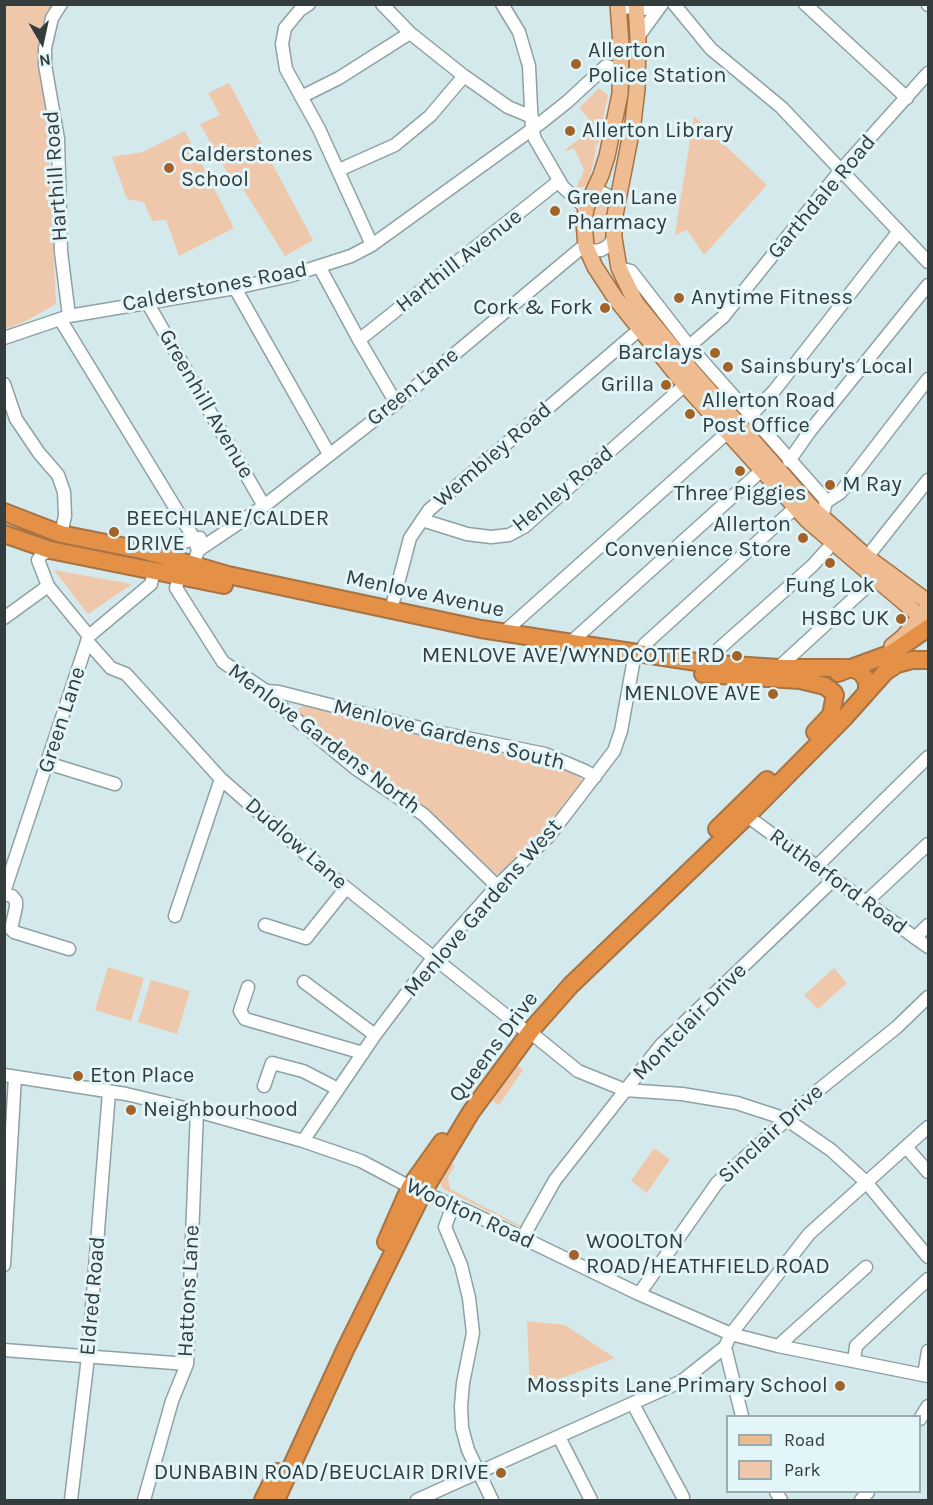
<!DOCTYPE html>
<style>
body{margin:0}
#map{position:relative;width:933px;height:1505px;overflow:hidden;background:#d4e9ec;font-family:Karla,sans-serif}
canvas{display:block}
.frame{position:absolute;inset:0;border:6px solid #343c3d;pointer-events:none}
.legend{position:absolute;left:726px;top:1415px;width:195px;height:78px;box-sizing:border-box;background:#e2f6f9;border:2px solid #9cacae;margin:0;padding:8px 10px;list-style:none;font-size:18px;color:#343c3d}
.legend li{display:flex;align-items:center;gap:12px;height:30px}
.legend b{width:30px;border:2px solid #9cacae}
.north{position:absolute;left:12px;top:12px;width:60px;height:60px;-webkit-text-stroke:4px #e2f6f9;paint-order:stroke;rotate:171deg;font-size:16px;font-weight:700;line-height:24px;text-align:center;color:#343c3d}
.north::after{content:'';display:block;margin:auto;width:21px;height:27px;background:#343c3d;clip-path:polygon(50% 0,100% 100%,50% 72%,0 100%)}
</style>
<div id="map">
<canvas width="933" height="1505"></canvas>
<div class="frame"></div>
<ul class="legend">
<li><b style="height:8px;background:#efbc91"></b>Road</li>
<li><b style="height:16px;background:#efc8ab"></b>Park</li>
</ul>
<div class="north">N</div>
</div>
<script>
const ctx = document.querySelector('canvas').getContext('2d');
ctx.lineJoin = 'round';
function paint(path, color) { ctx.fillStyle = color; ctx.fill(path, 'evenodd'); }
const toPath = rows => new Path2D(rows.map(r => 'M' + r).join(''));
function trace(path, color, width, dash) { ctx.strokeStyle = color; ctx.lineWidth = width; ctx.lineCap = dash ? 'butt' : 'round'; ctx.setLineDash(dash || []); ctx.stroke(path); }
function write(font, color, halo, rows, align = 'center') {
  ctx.font = font + ' Karla,sans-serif'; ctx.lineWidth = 6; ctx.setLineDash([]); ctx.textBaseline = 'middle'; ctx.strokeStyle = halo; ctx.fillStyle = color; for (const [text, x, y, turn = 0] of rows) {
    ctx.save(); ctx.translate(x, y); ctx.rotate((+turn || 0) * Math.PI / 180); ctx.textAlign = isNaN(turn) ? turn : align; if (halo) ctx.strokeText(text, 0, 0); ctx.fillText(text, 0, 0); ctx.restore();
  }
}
paint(toPath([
 [5,5,57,5,41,66,48,137,56,304,24,322,5,329],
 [229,83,313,240,285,256,240,184,235,186,200,124,220,115,208,93],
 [599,88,608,95,598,145,595,145,596,149,589,182,584,187,576,188,584,170,574,148,567,151,565,150,593,128,588,120,589,119,579,108],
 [694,116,767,185,704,255,687,230,676,235,675,233],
 [185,131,234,228,179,256,166,220,152,221,144,202,127,199,112,157,143,152],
 [601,201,609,208,605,223,605,240,602,245,594,246,591,243,588,228,595,202],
 [54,570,132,584,88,614],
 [304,705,435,737,544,760,580,776,582,781,545,830,519,859,502,873,496,874,434,816,350,756,299,716,298,709],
 [108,967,144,978,131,1021,95,1010],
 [834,968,847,983,818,1009,804,995],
 [151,980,190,991,177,1034,138,1022],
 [516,1064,523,1070,499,1105,490,1099],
 [654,1148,670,1159,647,1193,631,1181],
 [450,1161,455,1166,448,1177,450,1189,523,1227,521,1228,442,1188,440,1180],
 [527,1321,565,1325,615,1358,530,1390]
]), '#efc8ab');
const minor = toPath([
 [61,4,52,18,45,48,45,65,58,139,61,252,69,316],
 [309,4,300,10,285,28,282,44,286,69,319,129,372,245],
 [382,4,410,33,464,76,508,107,532,117],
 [502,4,519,32,529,66,532,129,535,139,563,187,586,208],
 [674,4,711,49,781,107,928,262],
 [805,4,907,98],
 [928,4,928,5],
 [618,9,636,6,644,9,655,4],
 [638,37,662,4],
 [301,97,339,78,410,33],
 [339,170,395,145,430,116,464,76],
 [591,196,603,193,613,198,617,205],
 [319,266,359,340,396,403],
 [619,268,631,271,690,347,823,497,826,502,822,518],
 [235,288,329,454],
 [147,302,264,506],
 [60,319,195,540,198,551],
 [4,338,69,316,235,288,289,276,351,256,372,245,538,125,567,102,606,66,621,70],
 [359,340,559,181],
 [679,355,723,317,841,170,928,73],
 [4,384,16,419,39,453,58,475,64,492,65,516,61,534],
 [751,415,774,391,899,231],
 [789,461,810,431,928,285],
 [826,502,840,493,928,379],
 [422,520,467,534,491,537,509,535,524,527,685,385],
 [50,550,41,555,38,560,48,586,89,636],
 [147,551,200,538],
 [867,557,928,480],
 [193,565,198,551,203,547,264,506,396,403,580,249,586,247,593,251,601,250,608,246,614,238],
 [179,576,176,588,223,662,266,691,274,701,355,768,424,815,497,886],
 [391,610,410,538,429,510,640,329],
 [4,618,48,586],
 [503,633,728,432],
 [87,641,111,668,126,674,221,779,330,875,523,1029],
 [570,643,762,470],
 [640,654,645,644,796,507],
 [703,663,812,566,833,543],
 [778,668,875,579],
 [266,691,279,692,432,731,545,754,585,771,595,777],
 [47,763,115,784],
 [747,816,928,947],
 [817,866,928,757],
 [4,892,89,636,151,584,154,571],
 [4,894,12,896,16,901,16,907,11,929,14,932,69,949],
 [866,902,928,844],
 [175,916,221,779],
 [265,925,306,938,346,888],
 [915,938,928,925],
 [304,982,375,1035],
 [248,987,240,1011,245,1019,363,1053],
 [530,1032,578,1071,625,1090,682,1094,737,1103,786,1119,831,1150,866,1182,928,1257],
 [4,1075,126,1094,197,1111,303,1141,361,1161,410,1187,469,1212,639,1294,731,1334,778,1346,928,1376],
 [264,1086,272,1063,303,1071,338,1089],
 [303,1141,375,1035,433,958,497,886,549,836,614,751,621,731,633,664],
 [906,1147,928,1172],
 [453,1205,445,1227,461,1265,469,1298,473,1333,463,1383,461,1406,462,1428,468,1450,492,1500],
 [523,1237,555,1180,661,1045,833,880],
 [4,1265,15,1077],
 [639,1294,717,1183,821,1088,897,1027,928,997],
 [778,1346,866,1267],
 [725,1347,742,1416],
 [4,1350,187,1364],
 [854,1361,856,1346,928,1279],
 [924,1375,928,1351],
 [633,1404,683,1497],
 [920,1419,928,1406],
 [559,1437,591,1500],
 [776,1492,781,1500],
 [71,1500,88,1357,109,1092],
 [144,1500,172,1401,187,1364,197,1111],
 [417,1500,682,1381,725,1347,731,1334,809,1234,928,1127],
 [861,1500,868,1492]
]);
const major = toPath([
 [618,4,621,44,620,94,607,156,601,175,586,208,584,222,586,247,595,267,616,299,685,385,807,520,928,623],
 [636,4,638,37,637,89,633,123,614,220,614,238,619,268,636,303,690,369,810,506,867,557,928,602],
 [892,646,903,637,925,611]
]);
const highway = toPath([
 [4,512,61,534,146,551,228,575,481,629,703,663,778,668,846,668],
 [4,534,50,550,224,585],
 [851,668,892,653,928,628],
 [838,673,851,668,861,672,867,681,867,692],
 [703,674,800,680,825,686,834,693],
 [815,732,831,715,835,695],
 [717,829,767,780],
 [386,1242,410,1187,442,1142],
 [263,1500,277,1472],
 [276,1500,345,1350,423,1192,471,1112,533,1028,571,985,747,816,844,718,885,672,897,664,912,660,928,660]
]);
trace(minor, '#8ea1a3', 15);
trace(major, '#a67344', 18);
trace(highway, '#a67344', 20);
trace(minor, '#fff', 12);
trace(major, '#efbc91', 15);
trace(highway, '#e49047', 16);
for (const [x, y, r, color] of [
 [576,64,6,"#a2632a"],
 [570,131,6,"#a2632a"],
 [169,168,6,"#a2632a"],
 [555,211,6,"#a2632a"],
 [679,298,6,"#a2632a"],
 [605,308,6,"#a2632a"],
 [715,353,6,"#a2632a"],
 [728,367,6,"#a2632a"],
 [666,385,6,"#a2632a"],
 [690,414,6,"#a2632a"],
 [740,471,6,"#a2632a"],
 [830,485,6,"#a2632a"],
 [114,532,6,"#a2632a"],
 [803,538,6,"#a2632a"],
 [830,563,6,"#a2632a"],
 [901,619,6,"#a2632a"],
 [737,656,6,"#a2632a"],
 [773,694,6,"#a2632a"],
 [78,1076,6,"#a2632a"],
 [131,1110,6,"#a2632a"],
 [574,1255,6,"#a2632a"],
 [840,1386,6,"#a2632a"],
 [501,1473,6,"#a2632a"]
]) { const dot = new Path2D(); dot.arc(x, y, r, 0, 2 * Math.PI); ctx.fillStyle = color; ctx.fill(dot); trace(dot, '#e2f6f9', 2); }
write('22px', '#343c3d', '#e2f6f9', [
 ["Allerton",588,51],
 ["Police Station",588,76],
 ["Allerton Library",582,131],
 ["Calderstones",181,155],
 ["School",181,180],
 ["Green Lane",567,198],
 ["Pharmacy",567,223],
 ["Anytime Fitness",691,298],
 ["Cork & Fork",593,308,"right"],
 ["Barclays",703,353,"right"],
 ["Sainsbury's Local",740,367],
 ["Grilla",654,385,"right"],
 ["Allerton Road",702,401],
 ["Post Office",702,426],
 ["M Ray",842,485],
 ["Three Piggies",740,494,"center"],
 ["BEECHLANE/CALDER",126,519],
 ["DRIVE",126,544],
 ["Allerton",791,525,"right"],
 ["Convenience Store",791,550,"right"],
 ["Fung Lok",830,586,"center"],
 ["HSBC UK",889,619,"right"],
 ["MENLOVE AVE/WYNDCOTTE RD",725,656,"right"],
 ["MENLOVE AVE",761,694,"right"],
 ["Eton Place",90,1076],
 ["Neighbourhood",143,1110],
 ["WOOLTON",586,1242],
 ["ROAD/HEATHFIELD ROAD",586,1267],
 ["Mosspits Lane Primary School",828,1386,"right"],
 ["DUNBABIN ROAD/BEUCLAIR DRIVE",489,1473,"right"]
], 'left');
write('22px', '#343c3d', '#e2f6f9', [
 ["Harthill Road",56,176,-94],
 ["Garthdale Road",822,197,-50],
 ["Harthill Avenue",459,261,-38],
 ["Calderstones Road",215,287,-11],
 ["Green Lane",413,387,-39],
 ["Greenhill Avenue",206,404,60],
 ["Wembley Road",493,455,-41],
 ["Henley Road",563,489,-39],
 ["Menlove Avenue",425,594,12],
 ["Green Lane",62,720,-72],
 ["Menlove Gardens South",449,735,14],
 ["Menlove Gardens North",324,739,37],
 ["Dudlow Lane",296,844,41],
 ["Rutherford Road",838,882,36],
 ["Menlove Gardens West",483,908,-49],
 ["Montclair Drive",690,1022,-46],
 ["Queens Drive",494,1047,-53],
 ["Sinclair Drive",771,1134,-43],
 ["Woolton Road",470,1214,25],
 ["Hattons Lane",189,1291,-87],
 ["Eldred Road",93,1296,-85]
]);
</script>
